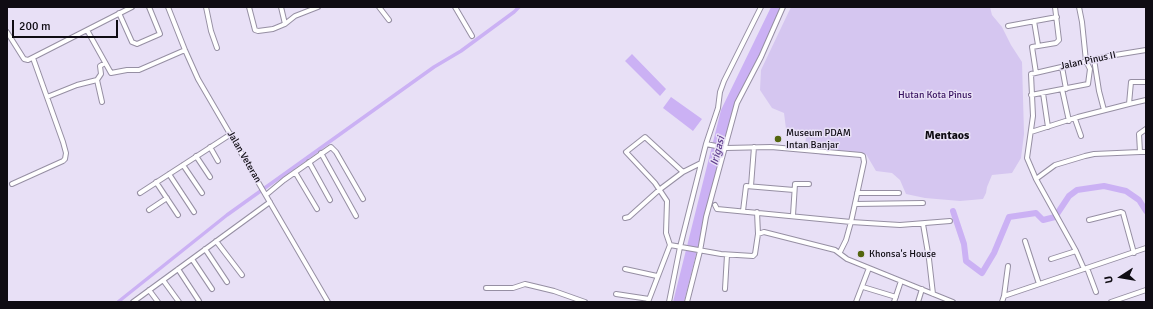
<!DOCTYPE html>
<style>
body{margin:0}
#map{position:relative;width:1153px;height:309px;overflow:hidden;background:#e8e0f6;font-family:Signika,sans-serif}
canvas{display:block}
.frame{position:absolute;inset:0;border:8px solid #0f0c13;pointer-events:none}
.north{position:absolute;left:1101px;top:257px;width:40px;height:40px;-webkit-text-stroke:3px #e8e0f6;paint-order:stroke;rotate:258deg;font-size:11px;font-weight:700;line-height:16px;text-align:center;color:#0f0c13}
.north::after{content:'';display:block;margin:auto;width:14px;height:18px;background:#0f0c13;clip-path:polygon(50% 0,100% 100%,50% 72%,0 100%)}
.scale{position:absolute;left:12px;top:20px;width:106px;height:18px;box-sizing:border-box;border:2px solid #0f0c13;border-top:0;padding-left:5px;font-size:12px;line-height:14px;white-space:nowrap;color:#0f0c13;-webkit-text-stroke:3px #e8e0f6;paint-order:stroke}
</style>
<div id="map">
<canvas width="1153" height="309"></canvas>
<div class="frame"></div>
<div class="north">U</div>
<div class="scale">200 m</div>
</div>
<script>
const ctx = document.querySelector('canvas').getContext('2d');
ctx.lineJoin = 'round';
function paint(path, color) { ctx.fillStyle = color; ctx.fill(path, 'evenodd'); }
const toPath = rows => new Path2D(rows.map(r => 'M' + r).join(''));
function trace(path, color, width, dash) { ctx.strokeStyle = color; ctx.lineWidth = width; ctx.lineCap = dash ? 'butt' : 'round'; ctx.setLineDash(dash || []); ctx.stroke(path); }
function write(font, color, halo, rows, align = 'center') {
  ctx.font = font + ' Signika,sans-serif'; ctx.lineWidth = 3; ctx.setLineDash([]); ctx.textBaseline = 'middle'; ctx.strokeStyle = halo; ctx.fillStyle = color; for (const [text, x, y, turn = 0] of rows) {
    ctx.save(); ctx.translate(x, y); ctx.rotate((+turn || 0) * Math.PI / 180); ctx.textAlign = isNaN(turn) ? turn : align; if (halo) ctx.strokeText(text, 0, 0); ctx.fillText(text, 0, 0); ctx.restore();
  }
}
paint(toPath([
 [791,7,990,7,992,15,1002,27,1011,45,1022,62,1024,134,1021,158,1012,173,992,175,987,187,986,193,983,199,960,201,925,198,906,194,900,180,892,173,876,171,866,154,852,157,821,155,805,148,806,136,792,137,786,129,784,113,772,108,760,90,761,70]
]), '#d5c6f0');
paint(toPath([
 [771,7,783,7,780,15,737,101,730,120,684,302,673,302,721,110],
 [632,54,666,89,660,96,625,61],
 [671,97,702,119,693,131,663,108]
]), '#cbb1f4');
trace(toPath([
 [118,302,227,215,434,67,461,51,514,12,519,7]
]), '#cbb1f4', 3.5);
trace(toPath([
 [953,211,964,244,966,261,982,273,994,253,1009,217,1036,213,1043,220,1055,217,1069,196,1077,190,1104,186,1126,191,1139,200,1146,211]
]), '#cbb1f4', 6);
const minor = toPath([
 [168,7,185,50,198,79,328,302],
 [206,7,211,31,217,48],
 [249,7,255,30,258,31,273,29,285,24,295,16,318,7],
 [281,7,285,24],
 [379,7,389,20],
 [455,7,472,36],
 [119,13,132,42,137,44,160,34,149,7],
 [1034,21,1038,45],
 [1008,26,1057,17],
 [87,30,111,73,127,70,139,70,185,50],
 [7,32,24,59,28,60,132,7],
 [1094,59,1099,91,1104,110],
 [1062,67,1066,89],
 [1036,73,1032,47,1056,43,1059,40,1055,7],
 [1146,82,1131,82,1129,104,1146,100],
 [1062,89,1069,121],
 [1043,93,1048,127],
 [1031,95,1088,84,1090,69,1086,61,1082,22,1079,7],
 [47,97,77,85,97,80],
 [102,102,97,80,101,74,100,66,105,63],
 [1075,119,1081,136],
 [1031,132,1078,117,1129,104],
 [706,144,726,148,771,147,861,155,863,156,864,162,851,222,846,240,840,252],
 [210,147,218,161],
 [1140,152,1146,152],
 [321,153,356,216],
 [196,156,210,177],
 [309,162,330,200],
 [183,165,202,193],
 [295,172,317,209],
 [169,174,194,212],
 [1036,179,1055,165,1085,156,1094,154,1140,152,1139,134,1146,129],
 [156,182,178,215],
 [12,184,63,161,65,159,66,153,63,142,33,58],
 [751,186,754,147],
 [140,193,231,134],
 [857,193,899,193],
 [266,195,284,180,331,147,336,152,363,199],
 [855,204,923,203],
 [715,205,717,209,851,222,900,225,950,221],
 [149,210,167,198],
 [743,211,746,186,794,190],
 [757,212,758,234],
 [793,215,795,184,809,184],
 [625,218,629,217,659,190,683,172,701,163],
 [1089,220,1121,212,1123,213,1134,253],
 [923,224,929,259,933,294],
 [216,241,242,275],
 [1025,241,1039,284],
 [670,245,666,233,667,201,655,183,626,152,645,137,683,172],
 [205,249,227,282],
 [192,259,212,289],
 [1051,259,1076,251],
 [1087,268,1096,292],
 [178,269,199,301],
 [625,269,657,276],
 [1084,269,1076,251,1036,179,1027,158,1033,116,1031,74,1109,56,1146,50],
 [163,280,179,302],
 [863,287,896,297],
 [486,288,513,288,525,284,554,291,585,302],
 [725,289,727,255],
 [149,290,158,302],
 [616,294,649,299],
 [1004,296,1008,266],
 [133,302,270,202],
 [648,302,670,245,721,254,753,256,755,254,758,234,764,232,835,250,847,259,953,302],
 [669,302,680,247,706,144,718,108,720,92,724,81,761,7],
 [687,302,700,251,706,217,737,103,761,57,783,7],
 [856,302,869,268],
 [894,302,901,281],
 [918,302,922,289],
 [1002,302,1004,296,1146,248],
 [1111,302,1146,290]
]);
trace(minor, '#968fa3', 6);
trace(minor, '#fff', 4);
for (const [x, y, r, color] of [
 [778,139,4,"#53650e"],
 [861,254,4,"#53650e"]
]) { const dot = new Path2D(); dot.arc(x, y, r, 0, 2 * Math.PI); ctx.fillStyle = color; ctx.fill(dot); trace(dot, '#e8e0f6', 1.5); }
write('10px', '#0f0c13', '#e8e0f6', [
 ["Jalan Pinus II",1088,61,-12],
 ["Jalan Veteran",244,157,60]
]);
write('10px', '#38125f', '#e8e0f6', [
 ["Hutan Kota Pinus",935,95]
]);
write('10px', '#0f0c13', '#e8e0f6', [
 ["Museum PDAM",786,133],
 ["Intan Banjar",786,145],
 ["Khonsa's House",869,254]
], 'left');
write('italic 11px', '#613f8d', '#e8e0f6', [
 ["Irigasi",718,151,-75]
]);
write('bold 12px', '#0f0c13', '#e8e0f6', [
 ["Mentaos",947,136]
]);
</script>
